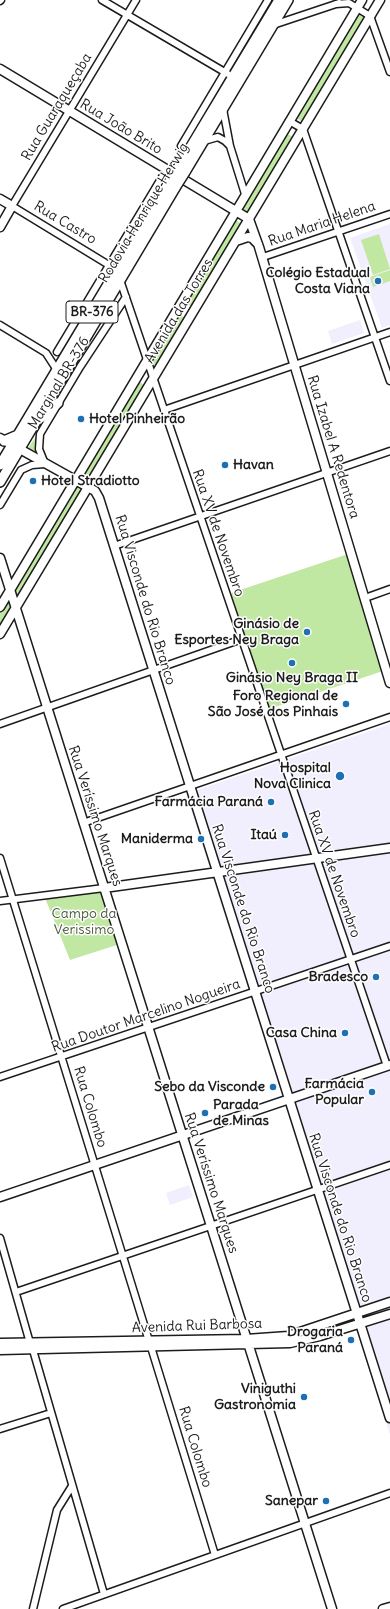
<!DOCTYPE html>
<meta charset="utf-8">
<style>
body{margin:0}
canvas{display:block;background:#fff}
</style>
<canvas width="390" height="1609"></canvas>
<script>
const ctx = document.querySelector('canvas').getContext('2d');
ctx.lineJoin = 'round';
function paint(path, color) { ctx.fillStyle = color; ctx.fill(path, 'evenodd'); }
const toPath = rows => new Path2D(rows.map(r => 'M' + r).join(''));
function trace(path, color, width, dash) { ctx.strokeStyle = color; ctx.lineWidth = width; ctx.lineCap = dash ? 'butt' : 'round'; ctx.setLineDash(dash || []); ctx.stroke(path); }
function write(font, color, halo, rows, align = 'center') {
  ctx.font = font + ' Delius,sans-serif'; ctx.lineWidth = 3; ctx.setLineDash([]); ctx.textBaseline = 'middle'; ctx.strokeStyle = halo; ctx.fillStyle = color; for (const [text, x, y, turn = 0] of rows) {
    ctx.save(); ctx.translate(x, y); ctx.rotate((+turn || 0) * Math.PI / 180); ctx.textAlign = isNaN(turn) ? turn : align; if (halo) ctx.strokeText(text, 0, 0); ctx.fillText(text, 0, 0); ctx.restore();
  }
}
paint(toPath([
 [390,224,390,325,382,328,350,238],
 [360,320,364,333,332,344,328,331],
 [390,724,390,1435,186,794],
 [189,1185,193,1197,170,1205,166,1193]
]), '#f1eefd');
paint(toPath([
 [359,13,365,17,304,123,296,118],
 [286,133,295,138,248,216,241,210],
 [236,220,243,225,194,308,186,303],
 [379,234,390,269,373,275,361,240],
 [390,270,390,281,373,287,370,277],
 [179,314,187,319,156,370,152,359],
 [139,381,145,386,89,479,83,476],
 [36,436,36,448,40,457,27,450],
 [75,486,84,490,18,599,13,590],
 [348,554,383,671,269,709,231,593],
 [7,600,13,608,0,629,0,613],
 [102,890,120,944,70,960,45,898]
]), '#c1e8a3');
const minor = toPath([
 [102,0,228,74],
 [0,1,1,0],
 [336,4,349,3,370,16,390,72],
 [273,25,339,3],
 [223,109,230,146,245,194],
 [289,121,303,129,390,381],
 [204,141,218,137,225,141,229,145],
 [181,146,268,0],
 [263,257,390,214],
 [117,270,12,206,136,0],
 [120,280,387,1066],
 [0,325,46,353,57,370],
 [57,352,162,177],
 [164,410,390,332],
 [0,505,21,470,32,465,45,464,39,449,40,434,80,367,126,297],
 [114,546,390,451],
 [365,598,390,589],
 [0,724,242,639],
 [83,823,390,717],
 [0,858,149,1341],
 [0,901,104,888],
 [0,1077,390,946],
 [0,1238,30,1343],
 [16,1292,390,1165],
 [151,1347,215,1555],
 [33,1350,104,1594],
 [0,1429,51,1413],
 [33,1609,57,1510,72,1486],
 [63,1609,390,1493]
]);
const major = toPath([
 [0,69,249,219,259,247,390,683],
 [0,199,12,206,0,227],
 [236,241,248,237,252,238,258,244],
 [0,438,95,491,99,498,390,1418],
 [0,558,332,1609],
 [0,607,362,0],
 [0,634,380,0],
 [104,888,390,848],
 [0,1197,390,1065],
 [0,1343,246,1339,288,1336,390,1302],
 [0,1350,290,1343,320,1336,390,1314],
 [383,1609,390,1607]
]);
const highway = toPath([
 [178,168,279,0],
 [185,172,288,0],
 [41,418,58,403],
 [4,441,18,435],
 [0,465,171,179],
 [0,482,178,183]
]);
trace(minor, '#1c1c1c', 9);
trace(major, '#1c1c1c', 11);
trace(highway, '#1c1c1c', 12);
trace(minor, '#fff', 6);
trace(major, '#fff', 8);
trace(highway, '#fff', 9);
const highwayBridge = toPath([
 [171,179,178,168],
 [178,183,185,172]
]);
trace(highwayBridge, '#1c1c1c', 12, []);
trace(highwayBridge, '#fff', 9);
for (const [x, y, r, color] of [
 [378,281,4,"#1f6fb2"],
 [81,419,4,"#1f6fb2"],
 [225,465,4,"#1f6fb2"],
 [33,481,4,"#1f6fb2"],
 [307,632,4,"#1f6fb2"],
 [292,663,4,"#1f6fb2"],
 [346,704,4,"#1f6fb2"],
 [340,776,5,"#1f6fb2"],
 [271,802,4,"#1f6fb2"],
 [285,835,4,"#1f6fb2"],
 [201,839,4,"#1f6fb2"],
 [376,977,4,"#1f6fb2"],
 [345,1033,4,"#1f6fb2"],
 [273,1087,4,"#1f6fb2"],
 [372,1092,4,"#1f6fb2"],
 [205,1113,4,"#1f6fb2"],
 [351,1340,4,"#1f6fb2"],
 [304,1397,4,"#1f6fb2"],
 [326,1501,4,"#1f6fb2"]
]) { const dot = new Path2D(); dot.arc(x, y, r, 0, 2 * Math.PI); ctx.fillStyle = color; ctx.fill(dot); trace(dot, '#fff', 1.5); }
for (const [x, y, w] of [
 [92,312,52]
]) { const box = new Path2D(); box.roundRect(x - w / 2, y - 11, w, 22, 3); ctx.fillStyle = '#fff'; ctx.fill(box); trace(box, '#1c1c1c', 1); }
write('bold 13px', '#1c1c1c', null, [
 ["BR-376",92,312]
]);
write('14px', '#1c1c1c', '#fff', [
 ["Rua Guaraqueçaba",57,107,-59],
 ["Rua João Brito",121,127,31],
 ["Rodovia Henrique Herwig",144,213,-59],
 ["Rua Castro",65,223,31],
 ["Rua Maria Helena",322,224,-19],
 ["Avenida das Torres",179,311,-59],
 ["Marginal BR-376",59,383,-59],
 ["Rua Izabel A Redentora",333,447,73],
 ["Rua XV de Novembro",218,533,71],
 ["Rua Visconde do Rio Branco",145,600,73],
 ["Rua Veríssimo Marques",95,816,72],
 ["Rua XV de Novembro",334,874,71],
 ["Rua Visconde do Rio Branco",243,909,72],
 ["Rua Doutor Marcelino Nogueira",146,1016,-19],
 ["Rua Colombo",90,1107,73],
 ["Rua Veríssimo Marques",211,1183,72],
 ["Rua Visconde do Rio Branco",340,1218,72],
 ["Avenida Rui Barbosa",197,1326,-2],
 ["Rua Colombo",195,1447,73]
]);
write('bold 14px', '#1c1c1c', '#fff', [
 ["Colégio Estadual",370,273],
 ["Costa Viana",370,289],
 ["Hotel Pinheirão",89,419,"left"],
 ["Havan",233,465,"left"],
 ["Hotel Stradiotto",41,481,"left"],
 ["Ginásio de",299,624],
 ["Esportes Ney Braga",299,640],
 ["Ginásio Ney Braga II",292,678,"center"],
 ["Foro Regional de",338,696],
 ["São José dos Pinhais",338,712],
 ["Hospital",331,768],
 ["Nova Clinica",331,784],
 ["Farmácia Paraná",263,802],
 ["Itaú",277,835],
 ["Maniderma",193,839],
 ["Bradesco",368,977],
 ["Casa China",337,1033],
 ["Farmácia",364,1084],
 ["Popular",364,1100],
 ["Sebo da Visconde",265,1087],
 ["Parada",213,1105,"left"],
 ["de Minas",213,1121,"left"],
 ["Drogaria",343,1332],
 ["Paraná",343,1348],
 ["Viniguthi",296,1389],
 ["Gastronomia",296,1405],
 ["Sanepar",318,1501]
], 'right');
write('14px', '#4e5944', '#fff', [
 ["Campo da",84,914],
 ["Verissimo",84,930]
]);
</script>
